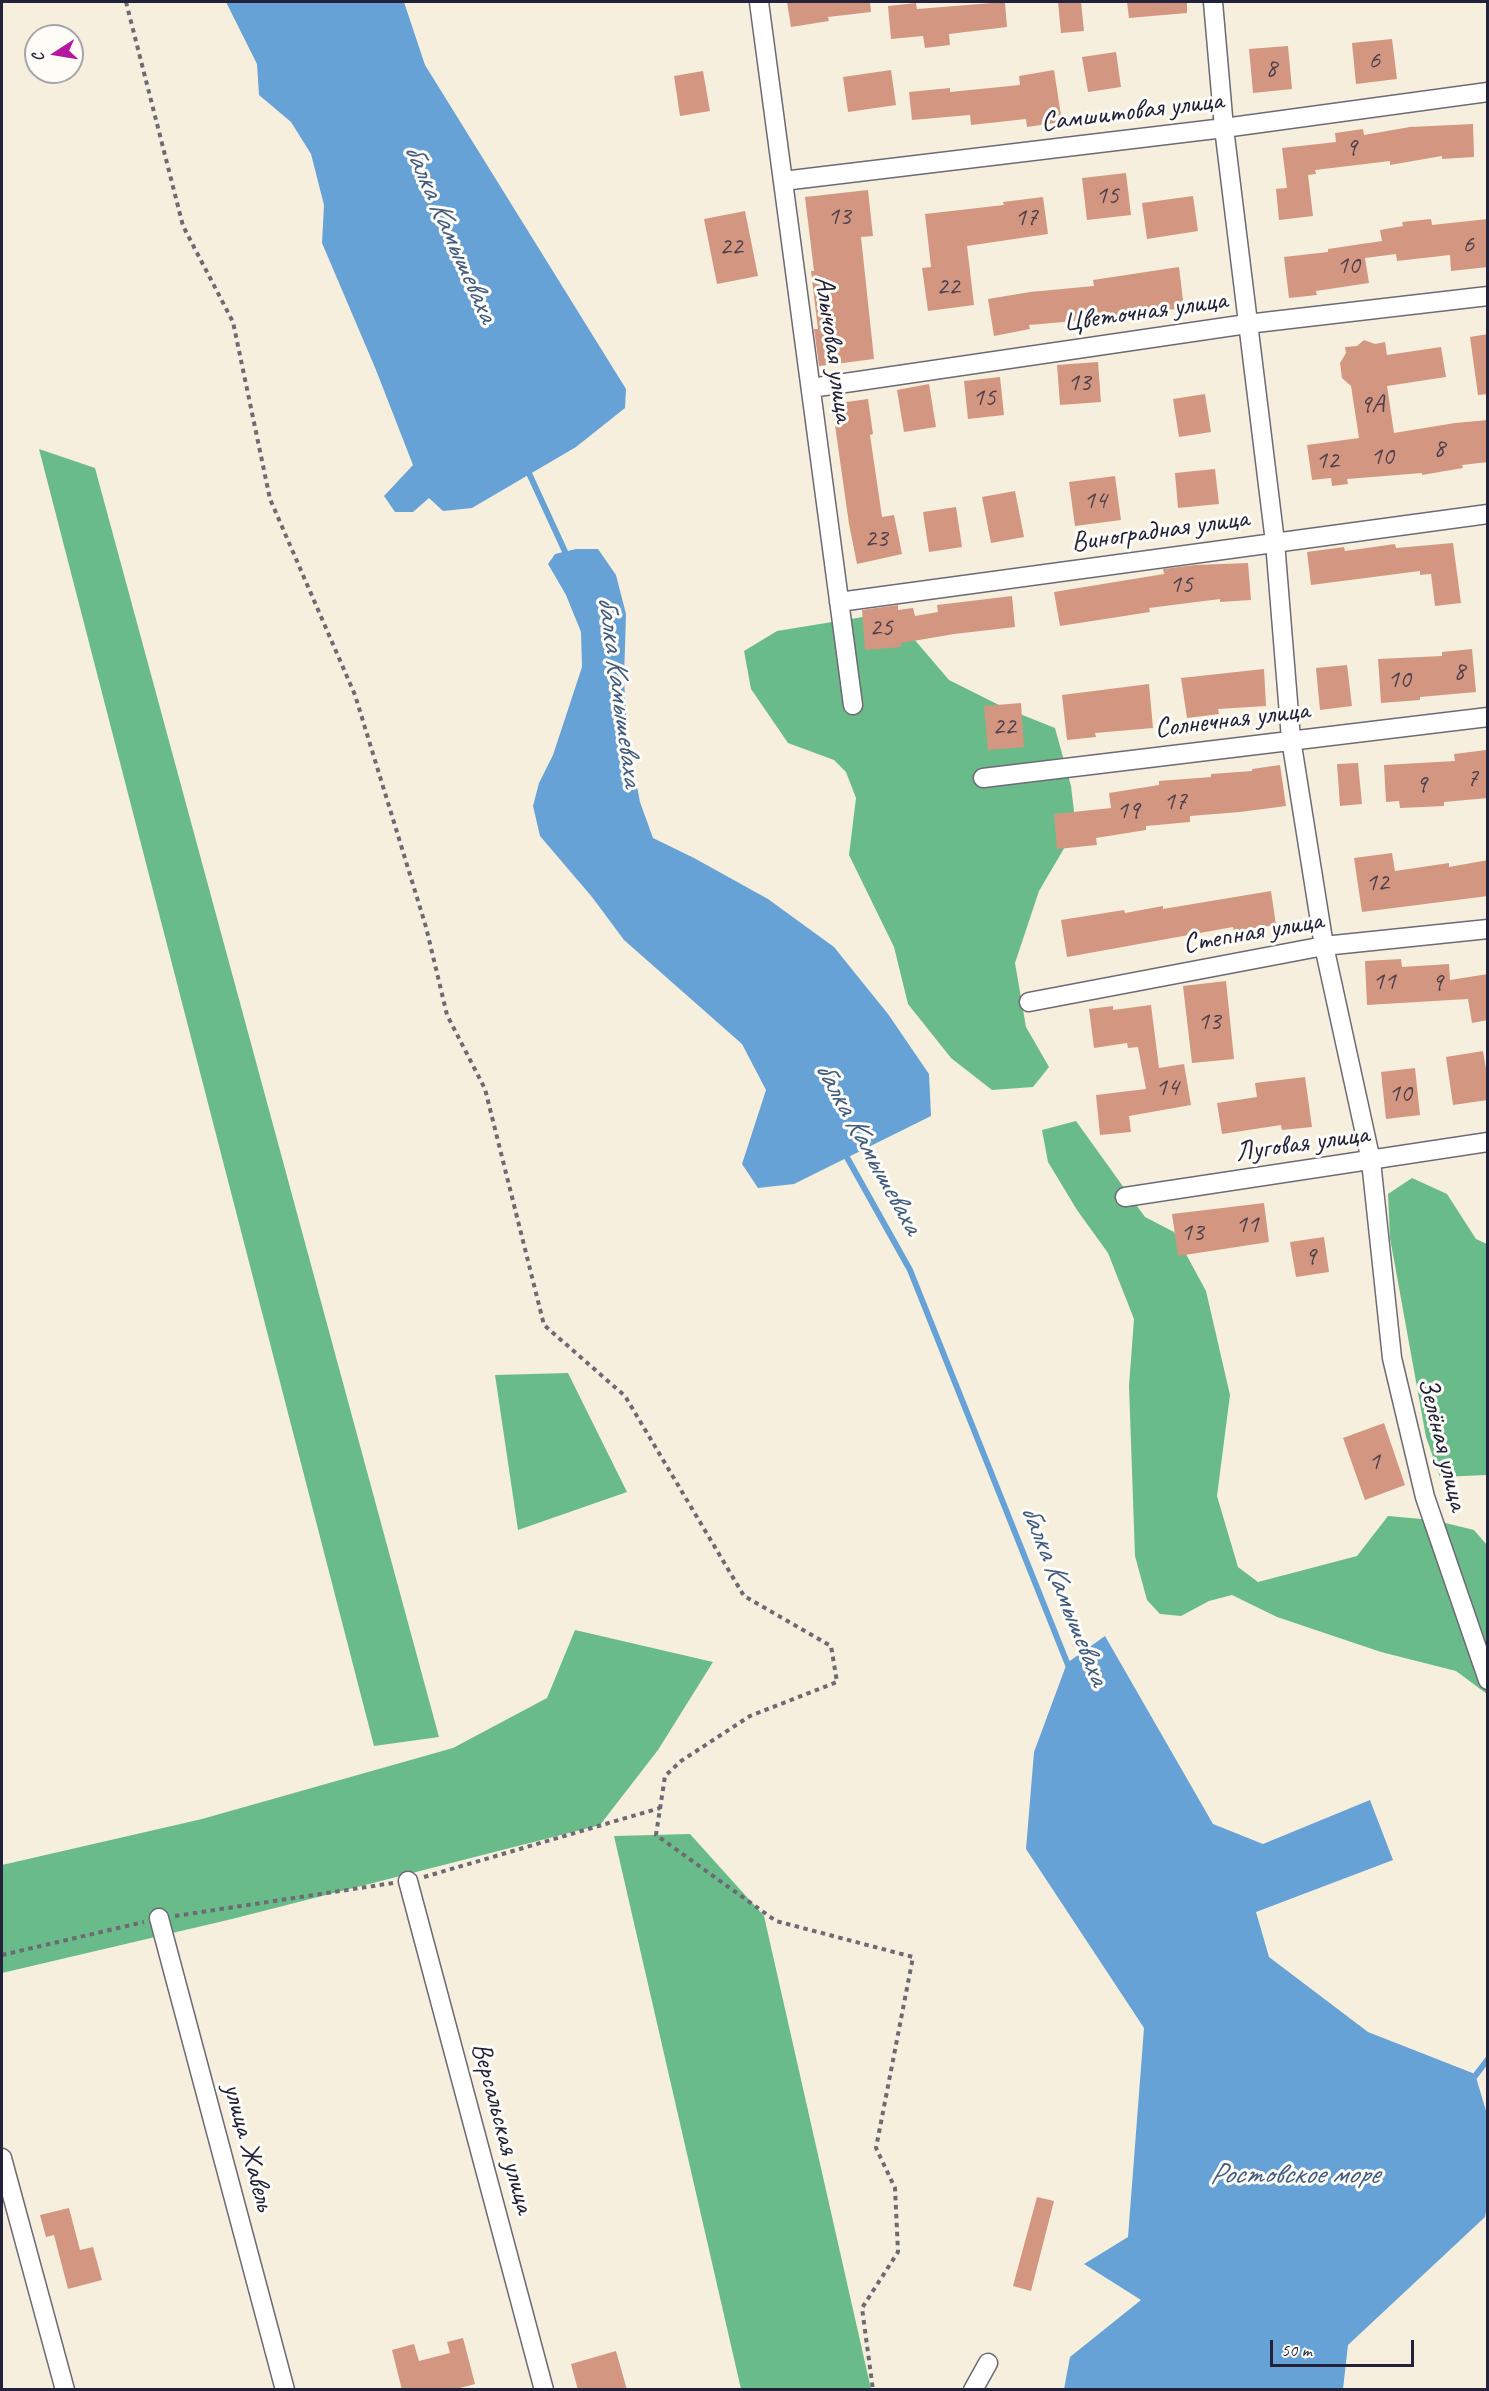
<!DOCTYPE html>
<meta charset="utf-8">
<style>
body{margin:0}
#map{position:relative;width:1489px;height:2391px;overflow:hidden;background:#f7efde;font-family:Caveat,sans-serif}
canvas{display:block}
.frame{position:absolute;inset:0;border:3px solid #22223b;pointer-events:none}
.north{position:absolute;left:24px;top:24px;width:60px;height:60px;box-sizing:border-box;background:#fdfcf7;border:2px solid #a5a5ac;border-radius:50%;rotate:258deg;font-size:16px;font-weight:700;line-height:24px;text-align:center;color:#22223b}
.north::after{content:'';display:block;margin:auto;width:21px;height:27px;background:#b5179e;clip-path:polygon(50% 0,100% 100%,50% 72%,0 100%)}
.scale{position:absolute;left:1270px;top:2340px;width:144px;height:27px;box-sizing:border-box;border:3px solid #22223b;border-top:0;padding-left:8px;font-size:18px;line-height:21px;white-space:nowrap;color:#22223b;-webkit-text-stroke:4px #fdfcf7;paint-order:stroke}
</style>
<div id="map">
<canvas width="1489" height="2391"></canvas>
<div class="frame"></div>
<div class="north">С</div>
<div class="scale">50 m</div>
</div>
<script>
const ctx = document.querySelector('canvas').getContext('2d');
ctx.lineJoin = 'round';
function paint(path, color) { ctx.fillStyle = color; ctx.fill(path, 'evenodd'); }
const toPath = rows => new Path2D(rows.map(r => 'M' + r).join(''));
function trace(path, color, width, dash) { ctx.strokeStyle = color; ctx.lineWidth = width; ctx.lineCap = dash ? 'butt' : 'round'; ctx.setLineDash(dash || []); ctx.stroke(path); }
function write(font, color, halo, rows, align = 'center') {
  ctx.font = font + ' Caveat,sans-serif'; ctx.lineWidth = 6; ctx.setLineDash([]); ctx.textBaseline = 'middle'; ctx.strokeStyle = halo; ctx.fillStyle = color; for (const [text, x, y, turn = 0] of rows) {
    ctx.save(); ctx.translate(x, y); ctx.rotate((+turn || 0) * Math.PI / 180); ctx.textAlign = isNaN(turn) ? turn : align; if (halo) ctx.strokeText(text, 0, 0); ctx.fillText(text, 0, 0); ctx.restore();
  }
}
paint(toPath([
 [39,449,95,468,439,1737,374,1746],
 [875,615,908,632,949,680,1005,708,1055,728,1071,786,1076,828,1039,891,1015,963,1026,1027,1049,1067,1033,1087,992,1090,951,1058,908,1004,894,947,849,855,856,798,846,772,834,760,788,743,751,689,744,651,777,631],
 [1076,1121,1145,1217,1174,1232,1206,1291,1230,1395,1217,1496,1238,1567,1258,1582,1357,1556,1388,1516,1433,1520,1474,1530,1487,1545,1487,1694,1456,1671,1381,1652,1277,1617,1232,1595,1209,1601,1181,1616,1160,1614,1147,1600,1135,1556,1129,1386,1134,1319,1108,1253,1077,1210,1048,1162,1042,1130],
 [1412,1178,1447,1194,1476,1239,1487,1244,1487,1475,1440,1477,1426,1437,1390,1238,1388,1194],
 [568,1373,627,1492,518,1530,495,1375],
 [575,1630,713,1662,658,1750,600,1825,232,1919,2,1973,2,1865,202,1819,453,1748,547,1698],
 [690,1834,764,1916,871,2389,741,2389,614,1836]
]), '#69bc89');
paint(toPath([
 [226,2,404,2,425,65,626,389,625,408,576,447,472,508,443,511,429,498,413,512,395,512,384,496,413,465,376,370,322,243,324,205,311,154,291,122,259,95,257,64],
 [576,549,598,549,616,575,626,614,624,678,627,735,640,802,653,838,694,858,768,899,834,947,888,1014,929,1074,931,1116,794,1184,758,1188,742,1164,766,1090,742,1044,624,940,592,897,540,836,533,806,539,783,553,755,582,667,581,632,566,595,548,564,555,554],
 [1105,1636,1213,1824,1263,1844,1370,1800,1393,1860,1256,1912,1269,1957,1368,2032,1475,2074,1487,2114,1488,2200,1485,2217,1348,2345,1343,2389,1064,2389,1070,2357,1141,2300,1084,2264,1128,2237,1144,2028,1026,1849,1034,1752,1067,1663]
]), '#67a2d7');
trace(toPath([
 [527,469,568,558],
 [844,1152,910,1270,1070,1670],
 [1472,2080,1488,2059]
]), '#67a2d7', 6);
paint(toPath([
 [787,2,870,2,871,12,828,17,829,21,791,27],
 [1005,2,1007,27,949,34,950,45,925,48,923,36,891,39,888,6,916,3,917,9],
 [1058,2,1081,2,1084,31,1061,33],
 [1127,2,1187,2,1187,13,1129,18],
 [1392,39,1397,79,1356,84,1352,43],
 [1288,46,1292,89,1253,93,1249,49],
 [1116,52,1121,87,1088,92,1082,57],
 [891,70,896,105,848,112,843,77],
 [1054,70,1062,122,1027,127,1026,119,971,125,970,115,912,120,909,92,950,88,950,92,1020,85,1019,76],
 [703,71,710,111,680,116,674,76],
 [1473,124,1474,157,1442,159,1442,156,1390,165,1390,161,1315,170,1316,174,1308,175,1313,216,1279,220,1276,189,1287,188,1282,148,1336,142,1335,133,1363,129,1364,135,1410,127],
 [1126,173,1131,215,1087,220,1082,178],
 [868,190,873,236,861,237,874,359,819,366,814,329,818,329,811,271,814,271,805,197],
 [1193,196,1198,231,1147,239,1142,203],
 [1043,197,1048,234,967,246,974,305,928,311,922,268,931,267,925,214,1004,205,1003,202],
 [745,211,758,276,717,284,704,219],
 [1431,219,1432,225,1488,219,1488,267,1451,271,1450,255,1397,261,1396,254,1365,258,1369,283,1316,291,1317,295,1289,298,1284,257,1328,252,1328,249,1382,241,1380,230,1403,226,1402,222],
 [1179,267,1184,308,1143,313,1144,317,1099,324,1098,319,1029,325,1030,329,994,336,988,299,1030,292,1094,286,1093,280],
 [1488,334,1488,394,1478,395,1470,337],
 [1364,340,1375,344,1385,342,1387,355,1441,347,1446,377,1387,386,1394,433,1455,423,1488,420,1488,462,1462,465,1463,468,1422,475,1422,473,1347,479,1348,484,1332,486,1331,478,1312,480,1307,445,1359,438,1351,386,1342,378,1340,363,1346,353,1345,347,1357,346],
 [1098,362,1101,402,1060,405,1057,365],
 [1000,377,1004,415,968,419,964,381],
 [929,384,936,427,904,432,897,390],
 [1205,394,1211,432,1179,437,1173,399],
 [868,399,873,434,870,435,882,517,894,515,902,554,857,564,849,524,832,404],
 [1215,469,1219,504,1178,508,1175,473],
 [1115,476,1121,520,1075,526,1069,482],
 [1015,491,1024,537,991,543,982,497],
 [956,507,962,547,929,552,923,512],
 [1453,543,1461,603,1435,606,1431,574,1420,575,1420,571,1311,585,1307,552,1344,547,1345,551,1395,544,1396,548],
 [1248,563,1251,600,1220,602,1220,599,1149,608,1150,612,1060,626,1054,592,1164,574,1163,569,1195,565],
 [1012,596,1015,627,954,634,901,643,901,647,865,650,862,610,898,605,898,610,913,608,915,616,938,612,937,605],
 [1472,649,1476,692,1420,697,1420,700,1381,703,1378,659,1442,656,1442,652],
 [1347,665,1352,706,1320,710,1316,668],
 [1264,669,1266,706,1218,709,1219,714,1187,718,1181,678],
 [1149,684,1153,728,1095,733,1096,737,1067,740,1062,695],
 [1021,703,1024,747,988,750,984,706],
 [1486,750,1488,798,1444,802,1444,806,1400,808,1399,801,1386,802,1384,765,1455,761,1454,754],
 [1358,763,1362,804,1340,806,1337,764],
 [1280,765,1286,806,1240,812,1190,816,1190,822,1146,826,1146,830,1096,838,1097,845,1057,849,1054,814,1111,808,1109,793,1159,785,1159,781,1211,777,1211,774,1252,771,1252,769],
 [1392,853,1395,871,1449,863,1449,867,1488,860,1488,896,1362,912,1354,858],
 [1271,891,1276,925,1234,931,1233,927,1067,957,1061,920,1124,910,1125,913,1163,906,1163,909],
 [1401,959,1402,967,1449,964,1450,980,1488,974,1488,1020,1472,1023,1468,999,1367,1005,1365,961],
 [1226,981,1234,1059,1192,1063,1183,986],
 [1151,1005,1159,1068,1184,1064,1191,1105,1129,1116,1131,1132,1100,1135,1096,1095,1146,1089,1138,1047,1128,1048,1127,1043,1094,1048,1089,1009,1113,1006,1113,1010],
 [1483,1051,1488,1081,1488,1100,1453,1105,1446,1057],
 [1415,1068,1420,1115,1386,1119,1381,1072],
 [1305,1077,1312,1127,1282,1130,1281,1125,1222,1134,1217,1103,1257,1097,1255,1083],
 [1264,1203,1269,1242,1178,1256,1172,1214],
 [1324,1237,1329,1272,1296,1277,1290,1242],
 [1384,1423,1405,1485,1365,1500,1343,1438],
 [1037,2197,1054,2201,1031,2291,1013,2286],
 [69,2208,80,2250,93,2247,102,2280,68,2289,54,2235,46,2237,40,2215],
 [463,2338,475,2384,452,2390,402,2390,392,2350,414,2344,419,2361,450,2353,447,2342],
 [616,2351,627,2390,578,2390,571,2364]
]), '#d39781');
const minor = toPath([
 [759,2,853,705],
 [1213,2,1224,128,1275,542,1291,739,1324,946,1371,1161,1392,1358,1425,1497,1488,1680],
 [783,181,1224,128,1488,92],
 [811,388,1247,324,1488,296],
 [839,602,1488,514],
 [983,778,1488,717],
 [1029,1002,1324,946,1488,929],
 [1125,1197,1488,1142],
 [408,1881,544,2390],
 [159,1918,285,2390],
 [2,2158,65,2390],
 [973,2390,988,2363]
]);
trace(minor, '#6d6a74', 21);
trace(toPath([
 [126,2,183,226,233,322,270,499,355,695,426,927,447,1015,485,1089,544,1325,625,1396,744,1596,831,1646,837,1682,750,1716,681,1761,665,1776,656,1835,776,1921,913,1957,876,2148,895,2188,898,2252,862,2308,873,2390],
 [424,1877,660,1808],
 [175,1916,393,1883],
 [2,1955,144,1922]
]), '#6d6a74', 4, [4.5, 4.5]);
trace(minor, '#fff', 18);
write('26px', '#4e3f4c', null, [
 ["6",1374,61],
 ["8",1271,69],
 ["9",1351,148],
 ["15",1107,196],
 ["13",839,217],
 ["17",1026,218],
 ["6",1468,245],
 ["22",731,247],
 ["10",1348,266],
 ["22",948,287],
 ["13",1079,383],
 ["15",984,398],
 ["9А",1372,405],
 ["8",1439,449],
 ["10",1382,457],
 ["12",1327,461],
 ["14",1095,501],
 ["23",876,539],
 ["15",1181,585],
 ["25",881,628],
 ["8",1459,672],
 ["10",1399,680],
 ["22",1004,727],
 ["7",1472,779],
 ["9",1421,785],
 ["17",1175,802],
 ["19",1128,811],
 ["12",1377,883],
 ["11",1384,982],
 ["9",1437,983],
 ["13",1209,1022],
 ["14",1167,1088],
 ["10",1400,1094],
 ["11",1247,1225],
 ["13",1192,1233],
 ["9",1310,1257],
 ["1",1374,1462]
]);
write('28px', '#22223b', '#fdfcf7', [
 ["Самшитовая улица",1132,112,-7],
 ["Цветочная улица",1145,312,-8],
 ["Алычовая улица",833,349,82],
 ["Виноградная улица",1160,531,-8],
 ["Солнечная улица",1232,720,-7],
 ["Степная улица",1253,933,-10],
 ["Луговая улица",1302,1144,-8],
 ["Зелёная улица",1442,1444,76],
 ["Версальская улица",502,2128,75],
 ["улица Жавель",248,2147,75]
]);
write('italic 30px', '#415c81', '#fdfcf7', [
 ["балка Камышеваха",450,233,66],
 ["балка Камышеваха",619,691,82],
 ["балка Камышеваха",868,1148,61],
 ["балка Камышеваха",1064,1595,68],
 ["Ростовское море",1294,2175]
]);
</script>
